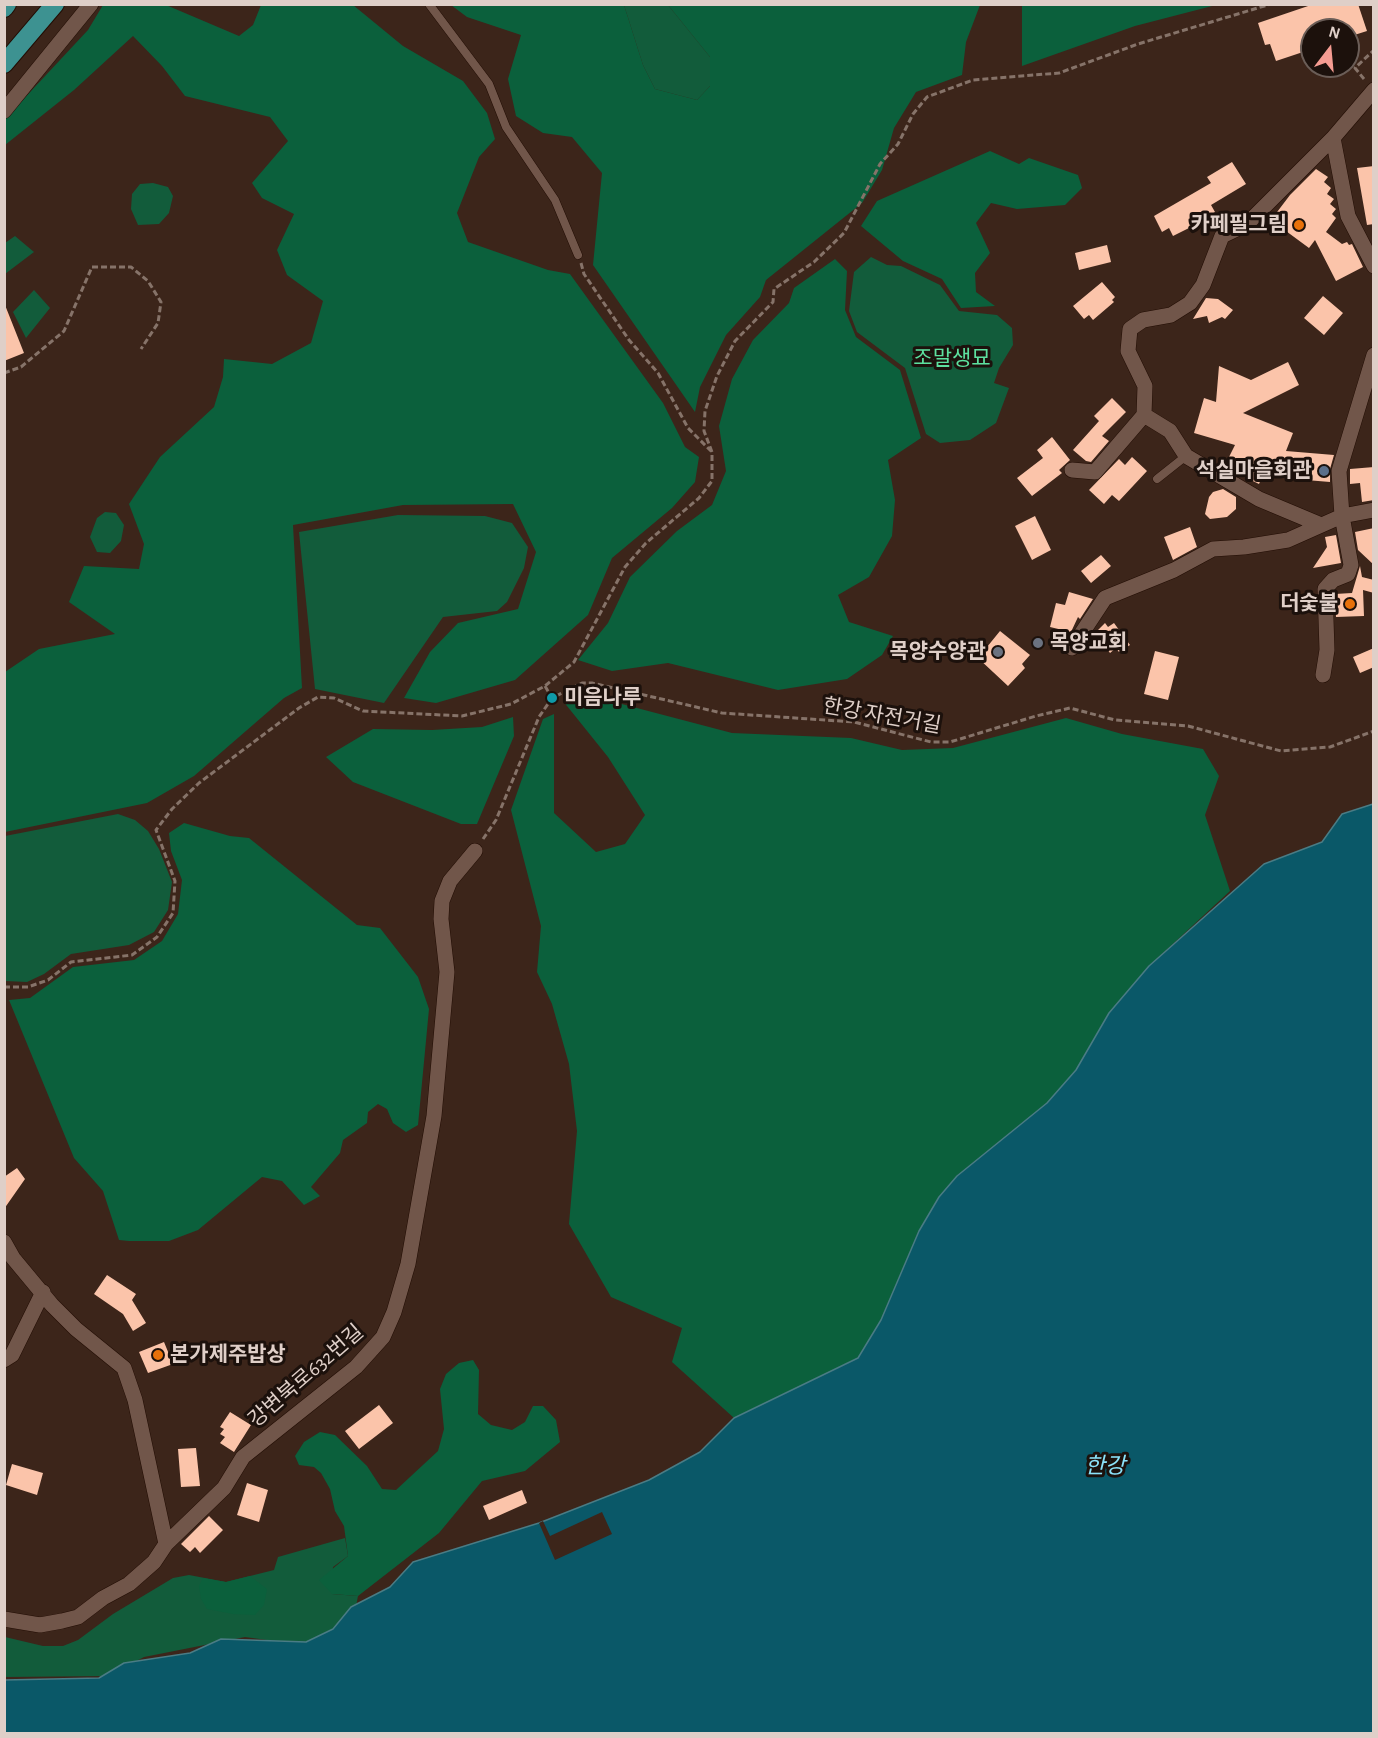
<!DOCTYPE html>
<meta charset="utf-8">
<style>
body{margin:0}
#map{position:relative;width:1378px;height:1738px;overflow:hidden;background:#3c251a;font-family:"Alegreya Sans",sans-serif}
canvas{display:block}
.frame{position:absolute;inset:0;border:6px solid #dfcfc8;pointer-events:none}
.north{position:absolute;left:1300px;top:18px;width:60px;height:60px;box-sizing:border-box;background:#1c110c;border:2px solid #6a5d57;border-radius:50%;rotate:16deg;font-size:16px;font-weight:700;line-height:24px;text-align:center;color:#dfcfc8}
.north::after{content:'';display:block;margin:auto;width:21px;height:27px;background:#f59c92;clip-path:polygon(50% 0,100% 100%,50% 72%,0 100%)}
</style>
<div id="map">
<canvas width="1378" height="1738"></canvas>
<div class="frame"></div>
<div class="north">N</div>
</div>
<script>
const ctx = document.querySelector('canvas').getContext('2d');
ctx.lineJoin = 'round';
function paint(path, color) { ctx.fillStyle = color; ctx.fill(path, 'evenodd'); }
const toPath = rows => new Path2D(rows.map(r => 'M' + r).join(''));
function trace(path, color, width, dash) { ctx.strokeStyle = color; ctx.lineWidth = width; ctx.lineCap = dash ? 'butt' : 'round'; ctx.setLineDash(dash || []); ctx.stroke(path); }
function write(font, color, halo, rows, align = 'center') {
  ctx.font = font + ' "Alegreya Sans","Noto Sans KR",sans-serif'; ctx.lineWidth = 6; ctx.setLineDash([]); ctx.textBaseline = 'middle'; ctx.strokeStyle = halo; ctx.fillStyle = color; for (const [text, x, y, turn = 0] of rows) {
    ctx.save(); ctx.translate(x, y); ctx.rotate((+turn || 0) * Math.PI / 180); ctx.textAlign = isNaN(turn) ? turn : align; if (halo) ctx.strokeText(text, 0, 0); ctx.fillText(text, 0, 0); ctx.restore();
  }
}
paint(toPath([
 [624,5,668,5,710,57,710,86,697,100,655,89,643,65],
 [153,183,168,187,173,196,169,213,159,224,138,225,131,209,132,194,140,184],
 [15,236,34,252,5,274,5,243],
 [871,257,887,265,901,266,940,285,959,311,997,315,1012,328,1013,345,999,368,994,383,1009,388,996,423,970,440,940,443,926,434,905,368,857,332,849,311,854,272],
 [34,290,50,308,26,338,13,312],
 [105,512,116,513,124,525,121,541,110,553,97,552,90,537,97,518],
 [398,515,485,516,512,523,528,547,524,568,507,602,497,611,443,617,384,703,315,689,299,532],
 [118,814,135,820,148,831,159,849,172,882,168,910,154,932,129,945,71,954,44,974,27,982,5,981,5,836],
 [345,1538,348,1556,333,1567,332,1594,358,1596,352,1627,311,1646,245,1637,144,1657,109,1676,5,1677,5,1637,43,1646,63,1646,78,1640,113,1614,173,1578,189,1575,226,1582,274,1570,278,1557]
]), '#125c3b');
paint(toPath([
 [103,5,166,5,239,36,253,25,261,5,353,5,403,46,463,81,487,113,495,139,479,157,457,213,468,242,548,270,570,274,663,403,685,447,699,457,695,482,672,508,612,558,588,615,515,680,436,703,404,698,430,652,458,623,518,609,536,552,513,504,403,505,293,525,302,688,284,698,194,776,147,803,5,832,5,672,39,649,115,634,69,602,84,566,139,569,144,544,129,504,160,457,214,407,223,377,224,359,272,364,311,343,323,301,287,275,277,250,294,214,262,198,252,183,288,141,270,117,185,96,162,66,133,36,74,90,5,145,5,119,88,30],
 [451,5,624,5,643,65,655,89,697,100,710,86,710,57,668,5,980,5,966,42,962,75,916,92,894,128,882,170,862,203,766,280,760,297,726,335,700,387,695,412,593,265,602,173,572,137,543,133,516,116,508,79,521,35,467,17],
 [1022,5,1022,4,1216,5,1135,26,1022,66],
 [990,151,1019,164,1029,158,1078,175,1082,188,1065,205,1017,209,991,203,976,223,990,253,975,273,976,292,995,306,961,308,942,279,903,261,861,226,877,201],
 [835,259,847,271,845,310,856,337,900,370,921,438,888,460,895,500,892,536,869,577,838,595,849,622,893,636,882,655,847,679,778,690,668,663,612,671,578,660,608,623,630,577,677,531,712,505,726,471,719,426,732,379,753,340,789,303,794,288],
 [576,692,732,733,851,738,902,750,953,748,1066,718,1122,734,1203,749,1219,776,1205,815,1230,891,1149,966,1109,1013,1076,1070,1047,1103,957,1176,939,1197,919,1231,881,1320,858,1358,734,1418,672,1362,682,1328,611,1297,569,1224,577,1131,569,1064,552,1004,537,972,541,926,511,810,543,719,554,714,554,813,596,852,625,844,645,815,608,757,563,701],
 [513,717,514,736,477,824,461,824,353,782,326,757,373,729,432,730,482,727],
 [184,823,230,836,249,838,357,925,380,928,418,977,429,1009,418,1125,406,1132,393,1123,387,1109,378,1104,368,1112,367,1123,343,1140,340,1153,311,1187,320,1196,304,1205,282,1181,262,1177,198,1230,169,1241,129,1241,119,1240,103,1191,74,1158,9,1000,30,998,73,967,134,960,162,941,178,914,182,880,171,851,169,833],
 [473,1360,479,1370,478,1414,491,1425,512,1430,525,1422,533,1406,543,1406,556,1420,560,1442,525,1471,482,1481,439,1533,358,1596,332,1594,319,1580,348,1556,344,1526,335,1511,330,1489,321,1473,314,1467,299,1465,295,1456,304,1442,320,1432,335,1435,367,1466,382,1489,396,1490,438,1451,444,1429,440,1389,446,1374,459,1363],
 [250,1576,267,1589,264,1605,255,1615,233,1614,207,1609,201,1599,199,1586,203,1578,226,1582]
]), '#0b603c');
const water = toPath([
 [1373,804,1373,1733,5,1734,4,1680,99,1678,124,1663,190,1653,221,1639,306,1642,333,1629,351,1607,390,1587,413,1562,539,1523,649,1480,700,1452,734,1418,858,1358,881,1320,919,1231,939,1197,957,1176,1047,1103,1076,1070,1109,1013,1149,966,1264,864,1322,842,1342,814,1373,804]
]);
paint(water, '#0a5868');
trace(water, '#4a7c85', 1.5);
paint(toPath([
 [602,1512,612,1534,555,1560,539,1523,543,1521,550,1536]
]), '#3c251a');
paint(toPath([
 [1314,4,1358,4,1367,31,1348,37,1348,30,1312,30,1312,49,1276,61,1270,44,1265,45,1258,23],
 [1232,162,1246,184,1211,205,1215,212,1191,227,1173,236,1169,228,1162,232,1154,216,1211,183,1207,177],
 [1374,166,1374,224,1367,225,1357,168],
 [1316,169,1328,177,1324,182,1331,188,1327,194,1334,199,1330,204,1336,209,1332,214,1336,218,1326,232,1342,244,1347,242,1349,245,1352,244,1363,267,1336,281,1315,240,1309,248,1271,220,1290,195],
 [1107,245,1111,262,1079,270,1075,253],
 [1102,282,1115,297,1112,300,1114,302,1093,320,1089,315,1084,319,1073,306],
 [1323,296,1343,313,1324,335,1304,318],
 [1206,298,1218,299,1233,310,1225,319,1222,317,1209,323,1207,316,1193,319],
 [5,305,24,353,4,361,4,306],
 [1288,362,1299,385,1243,413,1293,433,1286,451,1334,455,1330,469,1330,482,1306,480,1306,474,1311,472,1262,477,1259,484,1224,467,1235,445,1194,433,1204,398,1216,402,1219,366,1251,380],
 [1112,398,1126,412,1102,436,1109,441,1091,462,1086,461,1073,450,1099,421,1094,416],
 [1052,437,1070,460,1059,470,1062,473,1032,496,1017,478,1043,458,1037,450],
 [1132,457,1147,471,1119,501,1112,495,1104,504,1089,490,1119,459,1125,465],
 [1374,467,1374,500,1362,502,1360,483,1350,484,1350,469],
 [1223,489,1236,497,1236,509,1227,517,1210,519,1205,514,1209,497,1213,492],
 [1035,516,1051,550,1032,560,1015,526],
 [1190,527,1197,547,1173,560,1164,537],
 [1374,528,1374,565,1358,550,1355,532],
 [1336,535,1341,563,1313,568,1327,547,1325,537],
 [1101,555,1111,566,1091,583,1081,571],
 [1360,566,1362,577,1374,580,1374,593,1363,590,1364,616,1336,617,1335,594,1352,593],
 [1069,592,1093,599,1080,619,1078,617,1071,632,1050,627,1056,603,1065,605],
 [1105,623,1108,627,1114,623,1130,645,1119,652,1116,648,1110,653,1105,646,1101,649,1092,636],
 [1000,631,1030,655,1022,664,1025,668,1008,686,978,658],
 [1374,648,1374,667,1360,673,1353,657],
 [1155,651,1179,657,1168,700,1144,694],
 [17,1168,25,1179,4,1209,4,1177],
 [107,1275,136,1294,132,1300,146,1323,133,1331,123,1314,94,1294],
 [164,1342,173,1364,148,1373,139,1352],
 [379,1405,393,1423,359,1449,345,1431],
 [230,1412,251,1425,234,1452,220,1443,225,1437,220,1434,224,1429,220,1427],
 [196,1448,200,1486,181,1487,178,1449],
 [12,1464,43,1473,37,1495,6,1485],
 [247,1483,268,1490,259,1522,237,1515],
 [522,1490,527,1503,489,1520,483,1506],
 [209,1516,223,1530,200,1553,195,1547,190,1552,181,1544]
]), '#fbc4aa');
const lane = toPath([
 [429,4,489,84,506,127,555,200,578,255],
 [1157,479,1186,456]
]);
const street = toPath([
 [1374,90,1333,138,1348,216,1374,266],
 [4,111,91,4],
 [1072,470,1095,472,1144,415],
 [1321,525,1259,499,1186,456,1170,431,1144,415,1145,386,1128,351,1130,329,1143,320,1171,315,1190,303,1203,285,1222,236,1247,224,1333,138],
 [1072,648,1105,598,1174,570,1213,549,1244,547,1288,540,1342,516,1339,471,1374,355],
 [1323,675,1327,650,1325,589,1333,580,1348,574,1351,565,1342,516,1374,510],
 [4,1242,13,1258,52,1305,76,1329,124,1368,135,1400,166,1544],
 [4,1360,12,1355,43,1292],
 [4,1619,40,1625,62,1621,78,1617,103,1598,129,1584,154,1562,166,1544,224,1488,243,1457,356,1367,383,1337,394,1312,408,1264,434,1116,447,972,441,919,442,901,450,881,475,851]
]);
const highway = toPath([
 [4,8,7,4],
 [4,64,55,4]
]);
trace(lane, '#220d04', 9);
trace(street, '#220d04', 16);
trace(highway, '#220d04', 20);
trace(toPath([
 [1364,79,1355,68,1374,50],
 [581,263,584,274,629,340,658,373,688,428,711,451],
 [4,373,21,367,64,331,92,267,131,267,148,281,161,302,158,323,141,349],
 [545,686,552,698],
 [483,839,496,820,539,717,552,698,582,683,592,683,722,713,854,722,931,742,950,742,1036,716,1070,708,1115,720,1188,726,1281,751,1330,747,1374,731],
 [4,987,28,987,48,980,71,962,132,955,157,937,173,913,175,881,156,830,172,809,199,783,299,708,318,697,334,698,363,711,462,716,511,704,545,686,574,662,625,567,646,543,699,498,712,481,712,452,704,431,705,411,717,376,735,341,773,302,774,289,814,262,844,233,880,164,898,144,913,114,927,97,973,80,1059,73,1138,44,1271,4]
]), '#867369', 3, [6, 3]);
trace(lane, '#71564a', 8);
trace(street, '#71564a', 15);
trace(highway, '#3d9291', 18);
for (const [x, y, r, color] of [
 [1299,225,6,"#e8710a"],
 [1324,471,6,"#5c6f8a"],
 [1350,604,6,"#e8710a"],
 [1038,643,6,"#6b7280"],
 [998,652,6,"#6b7280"],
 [552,698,6,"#0f9aa8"],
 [158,1355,6,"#e8710a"]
]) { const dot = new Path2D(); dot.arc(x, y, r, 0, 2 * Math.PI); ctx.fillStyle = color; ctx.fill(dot); trace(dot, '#1c110c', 2); }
write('bold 21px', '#dfcfc8', '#1c110c', [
 ["카페필그림",1287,225],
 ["석실마을회관",1312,471],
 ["더숯불",1338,604],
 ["목양교회",1050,643,"left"],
 ["목양수양관",986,652],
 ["미음나루",564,698,"left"],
 ["본가제주밥상",170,1355,"left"]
], 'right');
write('21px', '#5de19f', '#1c110c', [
 ["조말생묘",952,359]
]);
write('21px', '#dfcfc8', '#1c110c', [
 ["한강 자전거길",882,716,10],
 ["강변북로632번길",306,1376,-41]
]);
write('italic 22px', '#8be3fa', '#1c110c', [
 ["한강",1105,1466]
]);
</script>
